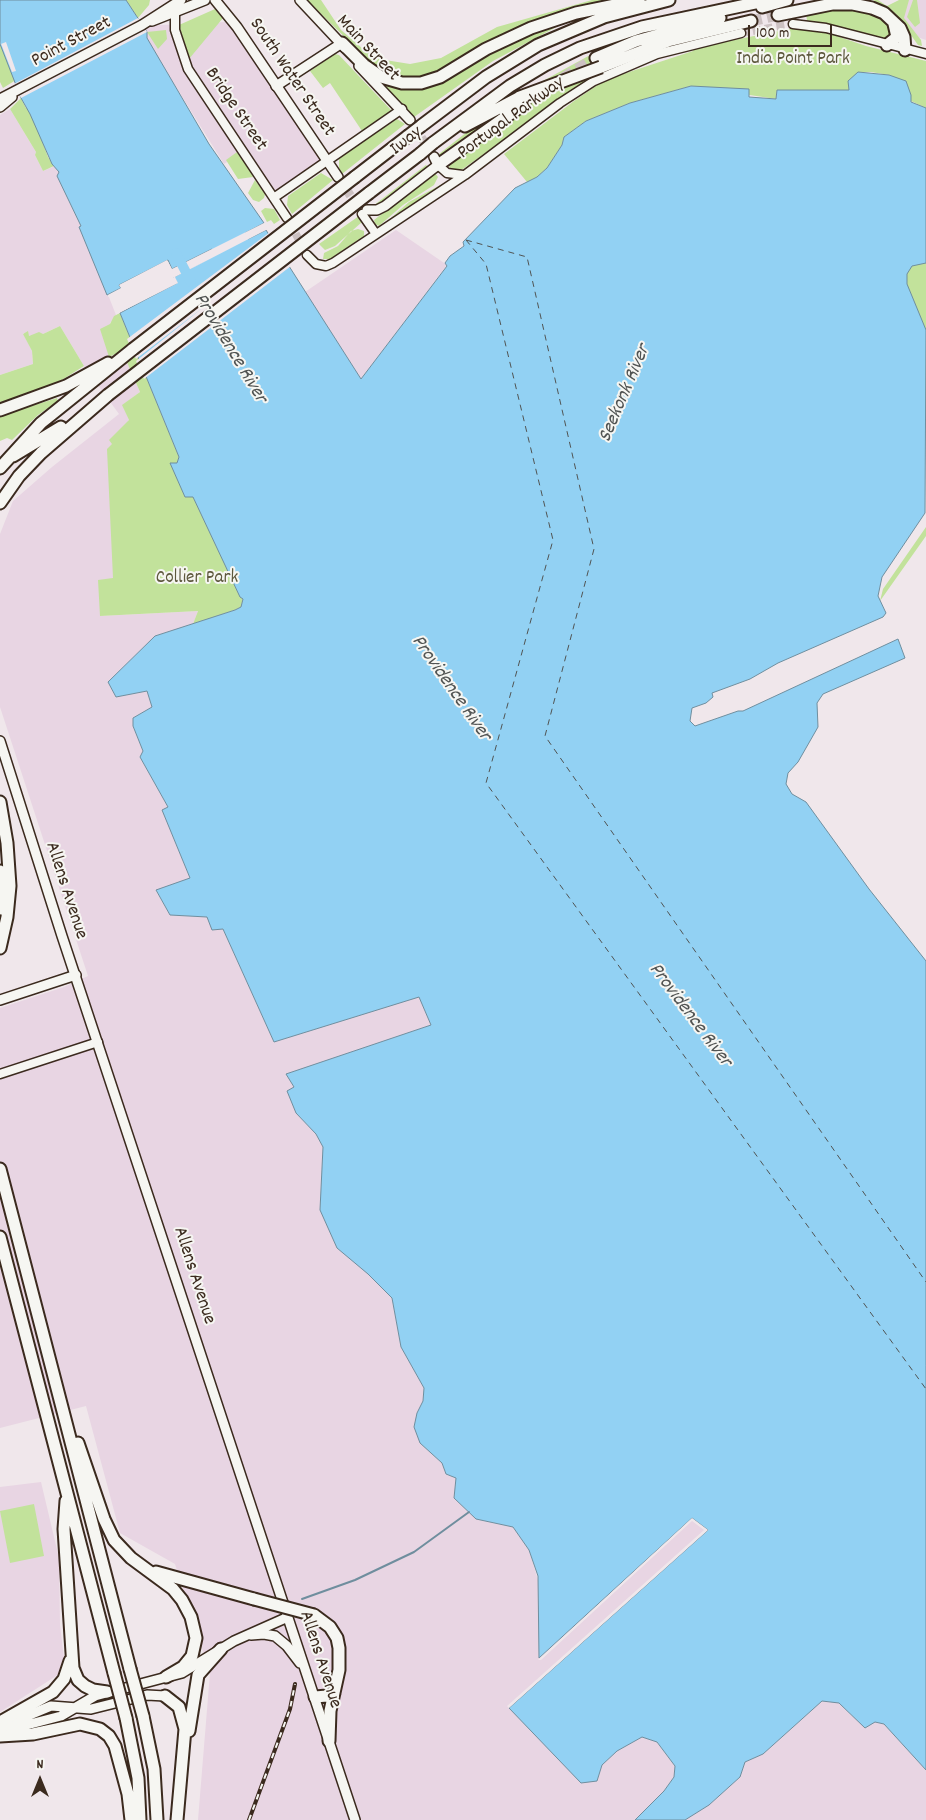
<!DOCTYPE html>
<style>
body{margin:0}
#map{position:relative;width:926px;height:1820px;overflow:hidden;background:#f0e7eb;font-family:Dekko,sans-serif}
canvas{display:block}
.north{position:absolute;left:15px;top:1755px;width:50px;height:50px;-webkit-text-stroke:4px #f6f6f2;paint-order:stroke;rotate:0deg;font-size:14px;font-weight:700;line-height:20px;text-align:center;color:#3b2a1e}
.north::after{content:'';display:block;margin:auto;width:18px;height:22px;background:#3b2a1e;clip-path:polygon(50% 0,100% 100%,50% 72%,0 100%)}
.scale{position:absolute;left:748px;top:25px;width:84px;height:22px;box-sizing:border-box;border:2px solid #3b2a1e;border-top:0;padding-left:6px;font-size:15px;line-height:18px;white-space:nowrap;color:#3b2a1e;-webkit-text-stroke:4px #f6f6f2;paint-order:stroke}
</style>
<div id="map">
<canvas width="926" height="1820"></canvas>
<div class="north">N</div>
<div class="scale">100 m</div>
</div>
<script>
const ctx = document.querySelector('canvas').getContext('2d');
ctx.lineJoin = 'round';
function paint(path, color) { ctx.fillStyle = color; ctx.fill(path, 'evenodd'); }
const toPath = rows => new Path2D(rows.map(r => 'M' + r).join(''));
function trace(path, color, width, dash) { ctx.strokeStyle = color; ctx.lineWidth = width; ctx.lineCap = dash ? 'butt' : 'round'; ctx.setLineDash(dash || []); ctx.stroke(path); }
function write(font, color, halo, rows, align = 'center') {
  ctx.font = font + ' Dekko,sans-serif'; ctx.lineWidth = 4; ctx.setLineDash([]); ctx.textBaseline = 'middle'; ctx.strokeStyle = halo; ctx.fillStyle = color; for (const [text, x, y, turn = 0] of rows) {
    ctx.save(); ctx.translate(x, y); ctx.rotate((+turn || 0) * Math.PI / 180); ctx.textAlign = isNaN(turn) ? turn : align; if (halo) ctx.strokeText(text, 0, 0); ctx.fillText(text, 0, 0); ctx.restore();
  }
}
paint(toPath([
 [905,0,926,0,926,40,917,37,902,17],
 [226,22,240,31,327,160,276,196,243,152,224,164,146,39,141,26],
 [10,109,36,152,35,155,43,171,55,166,59,172,59,179,81,226,116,315,110,323,109,356,122,351,140,392,123,405,129,420,112,444,165,572,100,616,198,611,193,624,155,636,108,682,116,697,147,691,152,707,133,718,133,726,143,751,140,757,168,807,163,810,190,879,156,891,170,915,207,917,223,929,274,1042,419,996,431,1025,287,1074,294,1088,296,1113,316,1134,323,1147,320,1210,368,1274,392,1298,401,1347,424,1388,423,1401,417,1413,420,1443,442,1463,446,1474,456,1478,454,1498,476,1519,513,1527,529,1550,538,1580,540,1658,692,1518,708,1530,509,1708,597,1781,602,1765,617,1751,642,1737,657,1742,675,1766,674,1777,664,1791,635,1820,198,1820,210,1673,175,1564,120,1533,86,1406,0,1428,0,1008,64,987,88,976,0,707,0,534,13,501,52,467,119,414,84,366,60,326,43,334,29,336,23,333,32,351,33,364,0,375,0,115],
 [396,230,447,265,361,379,305,292],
 [41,1482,59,1558,60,1625,64,1658,64,1671,0,1712,0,1487],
 [822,1701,839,1702,852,1716,884,1724,926,1770,926,1820,685,1820,709,1805,740,1777,745,1762,763,1754]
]), '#e8d5e3');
paint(toPath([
 [126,0,150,0,149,5,138,18],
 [307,0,321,0,341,30,363,49,385,60,410,64,441,58,497,27,592,0,609,0,565,12,440,72,415,78,385,73,372,64],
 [873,0,878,0,887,6,899,0,909,0,904,18,921,40,922,46,918,45,896,14],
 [913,0,917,0,920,23,915,27,907,17],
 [822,8,864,9,888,21,892,34,886,39,880,38,829,24,807,21,806,12],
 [215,9,223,18,189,59,179,25],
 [564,23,493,61,414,117,407,108,375,77,407,88,518,37],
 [794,28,828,33,866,46,926,61,926,108,911,101,889,75,871,72,858,72,849,90,777,90,776,99,691,86,630,103,586,121,564,137,562,145,547,168,537,177,527,182,504,154,574,101,599,84,620,75,693,51,694,48],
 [166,30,167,39,158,49,147,32],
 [0,44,16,80,3,88,0,82],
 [335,54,339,55,392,111,362,131,330,83,323,88,310,71],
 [592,54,591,55,599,63,560,78,558,75,559,78,532,87],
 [618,65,583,83,460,171,451,171,449,167,450,163,528,110,524,104,525,99,550,90,552,93,565,84],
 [21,98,26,108,30,107,48,157,54,166,43,171,35,155,36,152,10,109],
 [518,102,441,158,439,154,472,128],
 [397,119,405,124,342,174,339,168,339,158],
 [237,152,252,174,253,177,238,179,226,160],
 [426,165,428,167,380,204,373,206],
 [321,173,333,180,292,214,287,205,288,196],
 [435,173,438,177,434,185,403,205,379,226,375,224,374,220],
 [255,180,265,194,264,198,259,202,253,200,248,193],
 [444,183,445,184,384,224,409,202],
 [265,208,274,209,280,220,274,224,271,220,267,222,261,211],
 [359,216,362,222,335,246,325,250,319,244],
 [358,229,364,231,364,236,330,259,323,259,324,253,338,246,351,231],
 [926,252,926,421,893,279],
 [120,313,179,457,177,463,171,463,185,496,193,496,240,596,243,598,241,607,235,610,193,624,198,611,100,616,98,580,113,578,107,449,112,444,109,440,129,420,122,405,140,392,122,351,109,357,100,329,110,324,114,316],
 [60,326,84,366,57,383,19,398,0,402,0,375,33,364,32,351,23,334,28,331,29,336,39,332,43,334],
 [57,398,58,401,38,415,12,440,7,438,0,441,0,416],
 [926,527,926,536,880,601,883,589],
 [34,1504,44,1556,10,1563,0,1511]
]), '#c2e29b');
const water = toPath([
 [0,0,126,0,147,32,147,38,209,144,264,223,245,233,248,239,266,230,361,379,447,266,445,263,450,256,464,246,463,242,515,188,537,177,547,168,562,145,564,137,586,121,630,103,691,86,749,89,749,97,776,99,777,90,849,90,848,81,858,72,889,75,906,81,911,95,911,102,926,108,926,263,912,266,907,274,907,284,926,330,925,513,882,577,878,596,886,613,883,617,778,663,750,679,712,693,713,697,706,703,692,708,690,721,695,726,738,711,743,711,898,639,905,658,823,694,817,703,818,727,798,762,788,773,786,784,792,794,806,802,869,889,926,961,926,1770,884,1724,875,1722,865,1728,839,1703,822,1701,763,1754,745,1762,740,1777,709,1805,685,1820,635,1820,664,1791,674,1777,675,1766,657,1742,642,1737,617,1751,602,1765,597,1781,581,1783,509,1708,708,1530,692,1518,539,1658,538,1576,529,1550,513,1527,476,1519,454,1498,456,1478,446,1474,442,1463,420,1443,414,1427,417,1413,423,1401,424,1388,401,1347,392,1298,368,1274,337,1248,320,1210,323,1147,316,1134,296,1113,287,1091,294,1087,286,1074,431,1025,419,997,274,1042,223,929,212,930,207,917,170,915,156,890,190,878,162,810,168,807,140,757,143,751,133,726,133,718,152,707,147,691,116,697,108,682,155,636,235,610,241,607,243,599,240,597,193,497,185,497,170,463,177,463,179,457,120,313,177,283,174,277,215,255,212,249,172,269,168,260,119,285,121,288,107,295,79,227,81,226,57,176,59,172,52,164,30,114,21,98,0,44,0,0]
]);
paint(water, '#92d1f3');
trace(water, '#6f8e9e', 1);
paint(toPath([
 [138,18,147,32,21,98,14,84],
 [0,41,1,44,6,42,16,71,12,72],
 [266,222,265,226,248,234,249,236,265,227,268,229,266,230,175,277,178,283,117,314,118,311,174,282,173,275,212,255,211,253,173,272,166,263,123,286,123,290,108,297,108,295,121,288,119,285,167,260,172,269],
 [270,232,291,266,144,379,136,361,205,306,136,359,127,339],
 [692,1518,708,1530,509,1708,507,1706,704,1530,692,1521,541,1660,538,1660]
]), '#f0e7eb');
trace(toPath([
 [302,1599,355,1580,414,1552,469,1512]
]), '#6f8e9e', 2);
trace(toPath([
 [176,253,191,282]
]), '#92d1f3', 10);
trace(toPath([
 [466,240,486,264,553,540,486,783,926,1389],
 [466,240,527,257,594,549,545,736,926,1282]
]), '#515453', 1, [6, 5]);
trace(toPath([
 [741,33,793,24],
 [290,223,307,255]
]), '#ccc1c2', 8, [8, 4]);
trace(toPath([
 [414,126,434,157],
 [338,177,358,207,367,210]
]), '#ccc1c2', 9, [9, 4.5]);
trace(toPath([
 [751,21,778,15],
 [563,78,596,58]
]), '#ccc1c2', 11, [11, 5.5]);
const tertiary = toPath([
 [175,13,175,30,188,69,287,218],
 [793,24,826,28,926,54],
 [438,165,447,173,463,175],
 [275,197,402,109],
 [362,214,376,234],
 [307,255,316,264,326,266,333,263,465,175,560,103,594,81,657,54,741,33],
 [0,1074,98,1042]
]);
const secondary = toPath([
 [276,86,342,43],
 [0,1000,76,975]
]);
const primary = toPath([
 [215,0,237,27,338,177],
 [300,0,345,48],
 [152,21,205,0],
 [359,66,410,120],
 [0,99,142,25,181,0],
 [0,107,12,97],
 [367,210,377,210,385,206,438,165,434,157],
 [0,741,62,936,355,1820],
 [251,1635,264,1634,275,1636,287,1646,300,1663],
 [3,1726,51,1706,91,1709,147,1695,165,1696],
 [0,1732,61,1716,95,1696,182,1673,234,1641,288,1617]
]);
const motorway = toPath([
 [762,7,787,0],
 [778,15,832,4,853,4,872,8,884,13,900,28,904,37,905,50],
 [342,43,364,65,381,77,402,83,421,83,440,77,486,49,531,28,576,13,639,0],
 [887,45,897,37,894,24],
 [596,58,636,41,720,18],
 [601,67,668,41,751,21],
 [421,126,486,77,538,45,604,17,669,0],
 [465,126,520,97],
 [433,143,510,86,545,65,580,48,642,27,769,0],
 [438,165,524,104],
 [355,177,408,136],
 [369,193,420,154],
 [0,410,66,386,108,363],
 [13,456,61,427],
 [0,468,41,423,133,349],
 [0,503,19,476,41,453,108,395],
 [0,802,7,843,10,886,7,917,0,948],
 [0,871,2,909],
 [0,1169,130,1669],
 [0,1237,114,1673],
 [78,1443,104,1519,114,1540,131,1558,173,1589,182,1600,191,1617,196,1638,192,1656,183,1667,166,1677],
 [66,1501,64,1529,73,1668,78,1680,85,1686,93,1690,107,1692],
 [156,1572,254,1599],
 [314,1615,330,1627,337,1638,339,1648,339,1670,330,1711,329,1741],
 [165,1696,179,1707,185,1729,177,1820],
 [315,1697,327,1696,334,1693],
 [143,1716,154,1769,157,1820],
 [126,1718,138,1778,140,1820],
 [0,1722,53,1692,64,1679,70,1661],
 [189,1731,198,1675,221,1649],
 [0,1736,33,1734,80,1724,100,1729,109,1736,115,1746,128,1794,131,1820]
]);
trace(tertiary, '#3b2a1e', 11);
trace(secondary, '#3b2a1e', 12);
trace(primary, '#3b2a1e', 12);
trace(motorway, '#3b2a1e', 15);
trace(tertiary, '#f6f6f2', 8);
trace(secondary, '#f6f6f2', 9);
trace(primary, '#f6f6f2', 9);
trace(motorway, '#f6f6f2', 11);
const rail = toPath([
 [249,1820,290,1709,295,1684]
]);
trace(rail, '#3b2a1e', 4);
trace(rail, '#f6f6f2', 2, [5.5]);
const motorwayBridge = toPath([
 [520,97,601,67],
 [408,136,421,126],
 [420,154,433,143],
 [133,349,355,177],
 [108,395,369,193],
 [254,1599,314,1615],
 [130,1669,143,1716],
 [114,1673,126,1718]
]);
trace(motorwayBridge, '#3b2a1e', 15, []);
trace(motorwayBridge, '#f6f6f2', 11);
write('19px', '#3b2a1e', '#f6f6f2', [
 ["Point Street",72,43,-28],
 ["Main Street",367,49,47],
 ["South Water Street",291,78,56],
 ["Bridge Street",235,110,56],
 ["Portugal Parkway",512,119,-36],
 ["Iway",407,142,-38],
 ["Allens Avenue",65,891,72],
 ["Allens Avenue",193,1276,72],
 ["Allens Avenue",319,1660,72]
]);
write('19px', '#5d583d', '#f6f6f2', [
 ["India Point Park",793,60],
 ["Collier Park",197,579]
]);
write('italic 20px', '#515453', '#f6f6f2', [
 ["Providence River",229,349,59],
 ["Seekonk River",626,394,-67],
 ["Providence River",450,689,55],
 ["Providence River",689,1016,53]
]);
</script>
